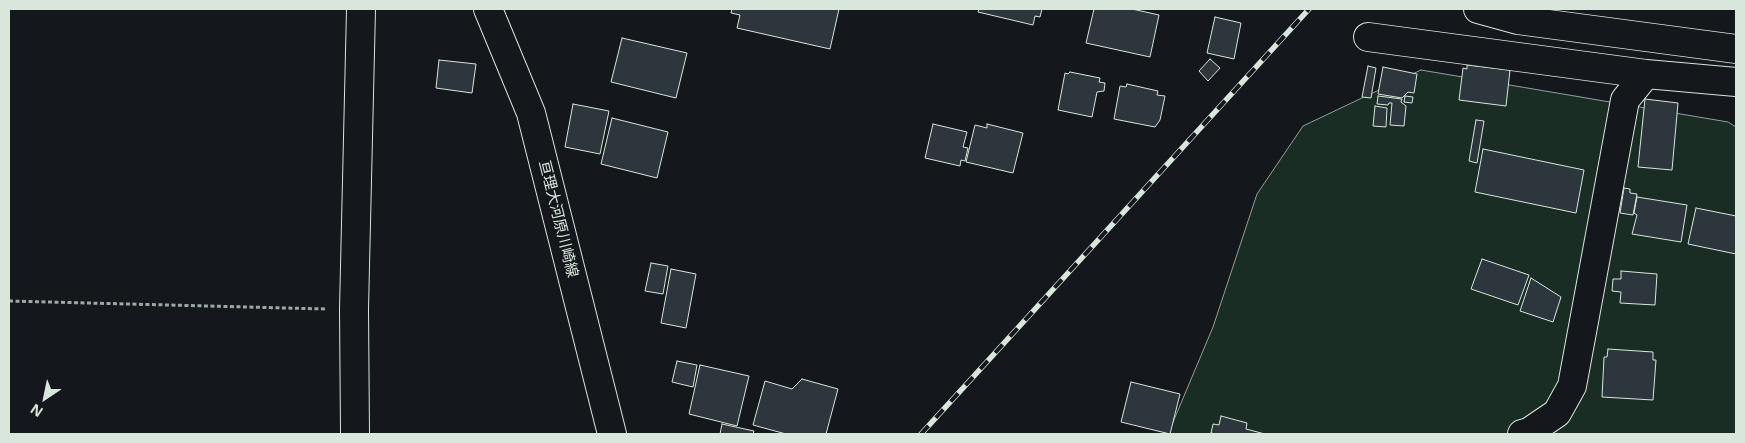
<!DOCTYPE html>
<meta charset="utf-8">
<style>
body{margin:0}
#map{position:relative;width:1745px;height:443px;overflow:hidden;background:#14181c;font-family:"Open Sans",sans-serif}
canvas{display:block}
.frame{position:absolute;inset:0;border:10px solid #d8e6dc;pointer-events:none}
.north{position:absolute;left:20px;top:373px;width:50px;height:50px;-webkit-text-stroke:4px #14181c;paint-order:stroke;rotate:214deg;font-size:14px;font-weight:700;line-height:20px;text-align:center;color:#d8e6dc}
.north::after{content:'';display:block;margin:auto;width:18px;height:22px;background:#d8e6dc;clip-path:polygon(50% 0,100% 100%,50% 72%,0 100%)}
</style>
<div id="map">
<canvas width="1745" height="443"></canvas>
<div class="frame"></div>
<div class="north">N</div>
</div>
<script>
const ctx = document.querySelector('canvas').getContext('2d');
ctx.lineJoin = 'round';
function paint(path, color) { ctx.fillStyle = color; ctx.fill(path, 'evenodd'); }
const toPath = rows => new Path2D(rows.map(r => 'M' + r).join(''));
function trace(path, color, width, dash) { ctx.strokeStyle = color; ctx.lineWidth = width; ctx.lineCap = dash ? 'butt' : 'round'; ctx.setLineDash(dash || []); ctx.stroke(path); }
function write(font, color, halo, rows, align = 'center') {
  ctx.font = font + ' "Open Sans","Noto Sans JP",sans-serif'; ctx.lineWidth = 4; ctx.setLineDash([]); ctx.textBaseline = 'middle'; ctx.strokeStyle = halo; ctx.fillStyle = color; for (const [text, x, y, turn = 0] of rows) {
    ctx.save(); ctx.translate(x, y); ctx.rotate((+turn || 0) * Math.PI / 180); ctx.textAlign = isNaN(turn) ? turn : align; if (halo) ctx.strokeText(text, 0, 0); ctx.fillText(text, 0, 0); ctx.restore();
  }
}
const green = toPath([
 [1421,70,1728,122,1736,127,1736,434,1168,434,1213,327,1257,194,1303,126,1421,70]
]);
paint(green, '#1a2d24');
trace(green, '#939e99', 1);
const building = toPath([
 [732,9,839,9,830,49,737,28,740,15,731,13,732,9],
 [979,9,1042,9,1040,17,1035,16,1033,25,978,12,979,9],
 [1094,9,1132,9,1159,15,1150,57,1086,43,1094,9],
 [1215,17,1241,23,1234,59,1207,53,1215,17],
 [622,38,687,53,676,98,611,82,622,38],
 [1210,59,1220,68,1208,81,1199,71,1210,59],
 [439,60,476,64,472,93,436,88,439,60],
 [1467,65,1510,70,1506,106,1459,100,1463,68,1467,69,1467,65],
 [1368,66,1376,68,1371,98,1362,97,1368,66],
 [1383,67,1417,74,1414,93,1408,92,1402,98,1378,94,1383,67],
 [1070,72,1100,78,1099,82,1105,83,1104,91,1097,92,1092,117,1058,110,1065,73,1068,74,1070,72],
 [1127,84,1158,91,1157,95,1165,96,1160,120,1155,127,1114,119,1120,86,1126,87,1127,84],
 [1378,96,1402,99,1401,102,1406,106,1404,126,1390,125,1392,103,1389,103,1388,105,1377,104,1378,96],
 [1405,96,1413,97,1412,103,1404,102,1405,96],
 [1645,99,1678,103,1672,170,1638,167,1645,99],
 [573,104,609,111,600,154,565,147,573,104],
 [1375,106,1387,108,1386,127,1373,126,1375,106],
 [612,118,668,132,657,178,601,164,612,118],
 [1476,120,1484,121,1477,163,1469,161,1476,120],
 [933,124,967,132,963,147,968,148,965,161,961,160,960,166,925,158,933,124],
 [987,124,1023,133,1013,173,966,162,975,125,987,128,987,124],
 [1483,149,1584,170,1576,213,1475,192,1483,149],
 [1624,188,1630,189,1630,193,1637,194,1633,215,1620,213,1624,188],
 [1637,197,1687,205,1681,242,1632,234,1637,215,1634,213,1637,197],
 [1696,208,1736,216,1736,254,1688,244,1696,208],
 [1482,259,1529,275,1518,305,1471,289,1482,259],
 [651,263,668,266,663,294,645,291,651,263],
 [671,269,696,274,686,328,661,323,671,269],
 [1621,271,1657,274,1655,305,1620,303,1621,292,1612,291,1613,279,1621,279,1621,271],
 [1531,278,1561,297,1553,322,1520,311,1531,278],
 [1608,349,1653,352,1653,360,1656,360,1653,400,1602,397,1604,357,1607,357,1608,349],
 [677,361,697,365,693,387,672,382,677,361],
 [700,365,749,376,737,426,689,414,700,365],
 [802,379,838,389,826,434,786,434,753,425,765,381,792,389,802,379],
 [1131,382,1180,394,1170,434,1121,422,1131,382],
 [1221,416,1247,423,1246,429,1265,434,1216,434,1211,433,1213,424,1219,425,1221,416],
 [722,424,754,431,753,434,720,434,722,424]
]);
paint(building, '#2c363c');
trace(building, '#d8e6dc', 1);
const minor = toPath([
 [1478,9,1518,20,1736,49],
 [1368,37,1646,74],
 [355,434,354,309,361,9],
 [1522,434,1529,432,1557,413,1572,386,1625,100,1646,74,1736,82]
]);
const major = toPath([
 [488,9,531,113,612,434]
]);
trace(minor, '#d8e6dc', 30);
trace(major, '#d8e6dc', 30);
trace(toPath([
 [9,301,326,309]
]), '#9da8a2', 3, [4, 2.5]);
trace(minor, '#14181c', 28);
trace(major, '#14181c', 28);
const rail = toPath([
 [921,434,1309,9]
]);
trace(rail, '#d8e6dc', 5.5);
trace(rail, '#14181c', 4, [11]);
write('15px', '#d8e6dc', '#14181c', [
 ["亘理大河原川崎線",558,219,76]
]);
</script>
